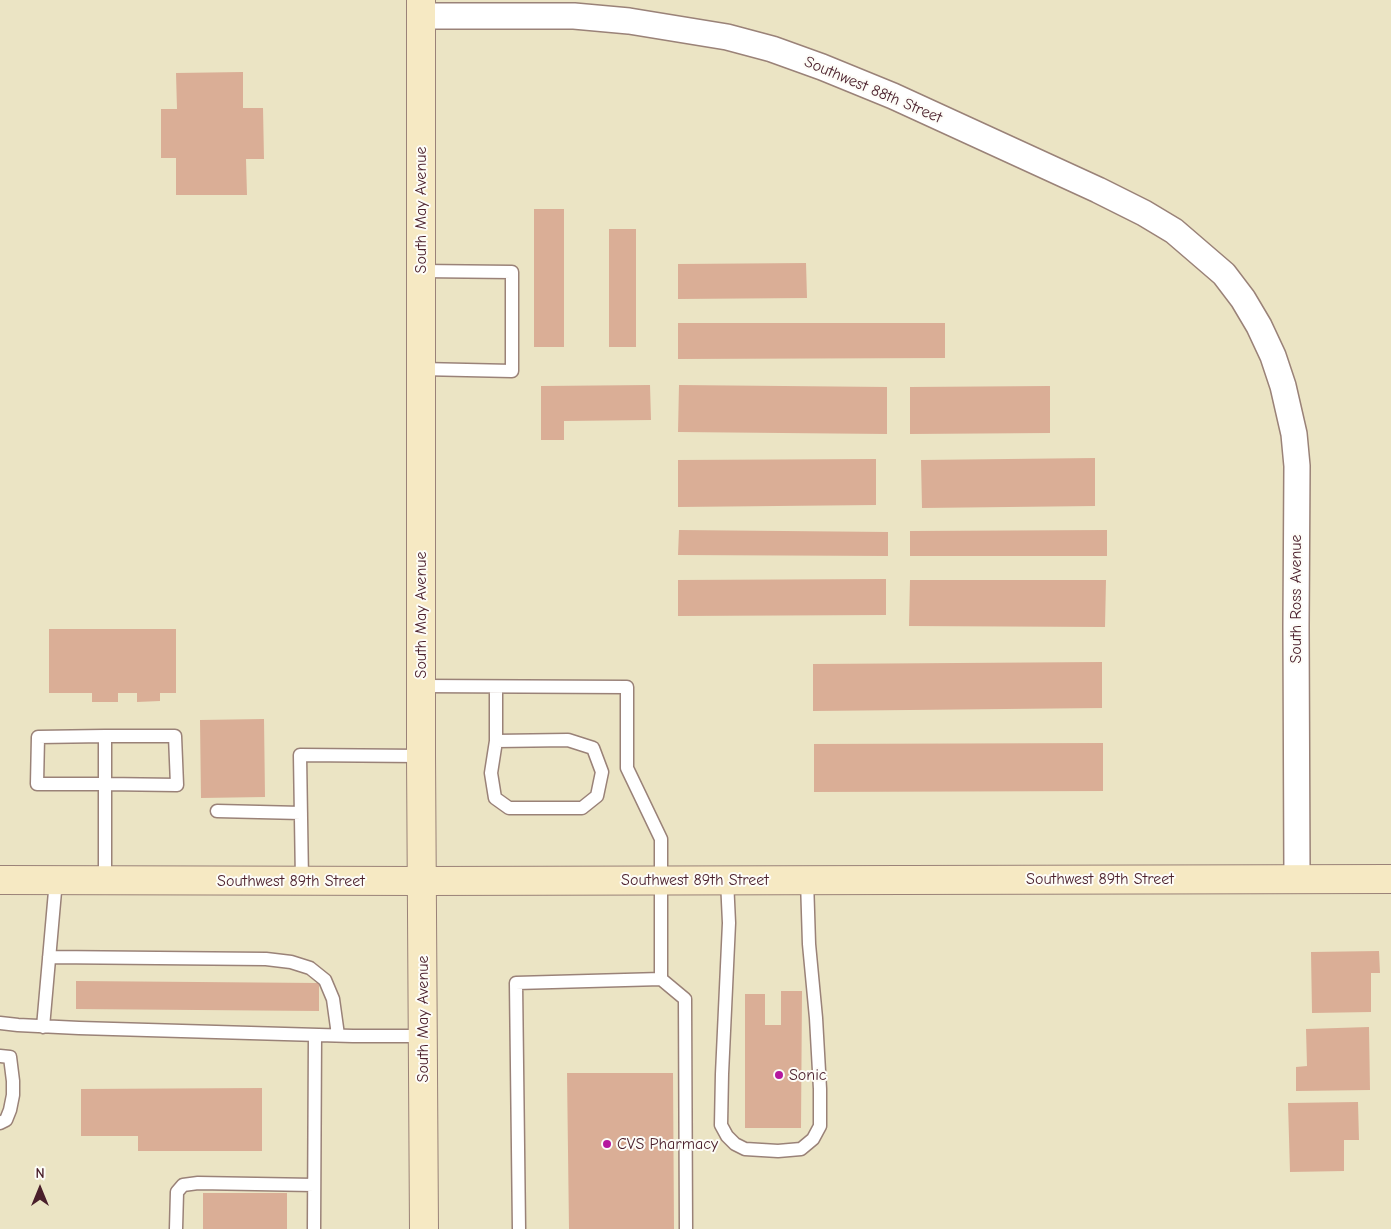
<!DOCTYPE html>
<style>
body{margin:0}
#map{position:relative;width:1391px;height:1229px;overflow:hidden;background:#ebe4c4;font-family:"Comic Neue",sans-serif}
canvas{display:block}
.north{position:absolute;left:15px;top:1164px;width:50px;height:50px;-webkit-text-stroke:4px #fdfcf7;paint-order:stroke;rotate:0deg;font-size:14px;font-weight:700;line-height:20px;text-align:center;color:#4a1f2b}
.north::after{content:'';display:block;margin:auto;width:18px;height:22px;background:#4a1f2b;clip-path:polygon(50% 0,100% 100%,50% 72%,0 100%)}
</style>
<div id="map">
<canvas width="1391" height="1229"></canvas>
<div class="north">N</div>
</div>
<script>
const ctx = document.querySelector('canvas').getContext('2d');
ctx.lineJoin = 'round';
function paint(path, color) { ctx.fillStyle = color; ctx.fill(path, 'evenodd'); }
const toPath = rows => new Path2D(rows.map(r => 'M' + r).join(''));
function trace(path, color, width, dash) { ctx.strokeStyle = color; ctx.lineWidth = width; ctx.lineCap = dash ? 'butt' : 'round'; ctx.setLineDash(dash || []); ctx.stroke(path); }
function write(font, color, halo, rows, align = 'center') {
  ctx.font = font + ' "Comic Neue",sans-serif'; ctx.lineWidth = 4; ctx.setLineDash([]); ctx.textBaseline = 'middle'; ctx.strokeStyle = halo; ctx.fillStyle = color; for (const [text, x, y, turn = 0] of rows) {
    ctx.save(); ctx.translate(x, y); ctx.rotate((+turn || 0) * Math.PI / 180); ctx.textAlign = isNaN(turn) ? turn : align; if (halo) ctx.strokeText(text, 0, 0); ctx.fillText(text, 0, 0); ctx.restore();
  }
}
paint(toPath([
 [243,72,243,108,263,108,264,159,246,159,247,195,176,195,176,158,161,158,161,109,177,109,176,73],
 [534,209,564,209,564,347,534,347],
 [609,229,636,229,636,347,609,347],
 [806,263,807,298,678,299,678,264],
 [678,323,945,323,945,358,678,359],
 [650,385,651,420,564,421,564,440,541,440,541,386],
 [679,385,887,387,887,434,678,432],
 [1050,386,1050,433,910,434,910,387],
 [1095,458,1095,506,922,508,921,460],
 [876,459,876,505,678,507,678,460],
 [679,530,888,532,888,556,678,555],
 [1107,530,1107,556,910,556,910,531],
 [886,579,886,615,678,616,678,580],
 [910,580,1106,580,1105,627,909,626],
 [49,629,176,629,176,693,160,693,160,701,137,702,137,693,118,693,118,702,92,702,92,693,49,693],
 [1102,662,1102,708,813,711,813,664],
 [264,719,265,797,201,798,200,720],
 [1103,743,1103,791,814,792,814,744],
 [1379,951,1380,973,1371,973,1371,1012,1312,1013,1311,952],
 [76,981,319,983,319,1011,76,1009],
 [781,991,802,991,801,1128,745,1128,745,994,765,994,765,1025,781,1025],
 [1369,1027,1370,1090,1296,1091,1296,1067,1307,1066,1306,1029],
 [567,1073,673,1073,674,1229,569,1229],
 [262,1088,262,1151,138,1151,138,1136,81,1136,81,1089],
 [1358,1102,1359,1140,1344,1140,1344,1171,1290,1172,1288,1103],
 [203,1193,287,1193,287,1229,203,1229]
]), '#daae96');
const lane = toPath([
 [421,271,512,272,512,371,421,369],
 [421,686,627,687,627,768,661,839,661,979,685,999,686,1229],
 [496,687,496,741,491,773,495,798,509,808,582,808,597,796,602,772,593,748,568,740,496,741],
 [105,736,175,736,177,785,105,784,37,784,38,737,105,736,105,880],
 [217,811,301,813],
 [727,880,729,923,722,1074,721,1125,727,1136,735,1144,745,1149,778,1151,801,1149,813,1139,820,1126,820,1089,816,1018,809,944,807,880],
 [302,881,300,755,421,756],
 [49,957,266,959,291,962,310,968,325,980,333,999,338,1035],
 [0,1023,18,1025,79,1028,353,1036,423,1036],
 [43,1027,56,880],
 [0,1056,10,1057,13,1081,13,1095,10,1110,6,1120,0,1123],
 [176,1229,177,1192,183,1185,198,1183,314,1185],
 [314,1229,315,1035],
 [519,1229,516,983,661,979]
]);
const street = toPath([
 [421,16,574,16,629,21,727,37,772,49,822,67,893,96,1098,190,1144,213,1174,231,1224,274,1243,299,1259,326,1273,356,1283,386,1294,434,1297,466,1296,626,1297,878]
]);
const secondary = toPath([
 [421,0,421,756,424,1229],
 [0,880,421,881,1391,879]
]);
trace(lane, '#9a8278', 15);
trace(street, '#9a8278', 28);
trace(secondary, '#9a8278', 30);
trace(lane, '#fff', 12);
trace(street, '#fff', 25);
trace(secondary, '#f6e9c3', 28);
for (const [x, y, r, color] of [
 [779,1075,5,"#b5179e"],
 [607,1144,5,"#b5179e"]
]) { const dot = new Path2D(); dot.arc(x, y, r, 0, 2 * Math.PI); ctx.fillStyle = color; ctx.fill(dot); trace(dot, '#fdfcf7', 2); }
write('16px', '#4a1f2b', '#fdfcf7', [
 ["Southwest 88th Street",873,90,23],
 ["South May Avenue",421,210,-90],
 ["South Ross Avenue",1296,599,-90],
 ["South May Avenue",421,615,-90],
 ["Southwest 89th Street",1100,879],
 ["Southwest 89th Street",695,880],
 ["Southwest 89th Street",291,881],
 ["South May Avenue",423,1019,-90]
]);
write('16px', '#4a1f2b', '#fdfcf7', [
 ["Sonic",789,1075],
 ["CVS Pharmacy",617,1144]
], 'left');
</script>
